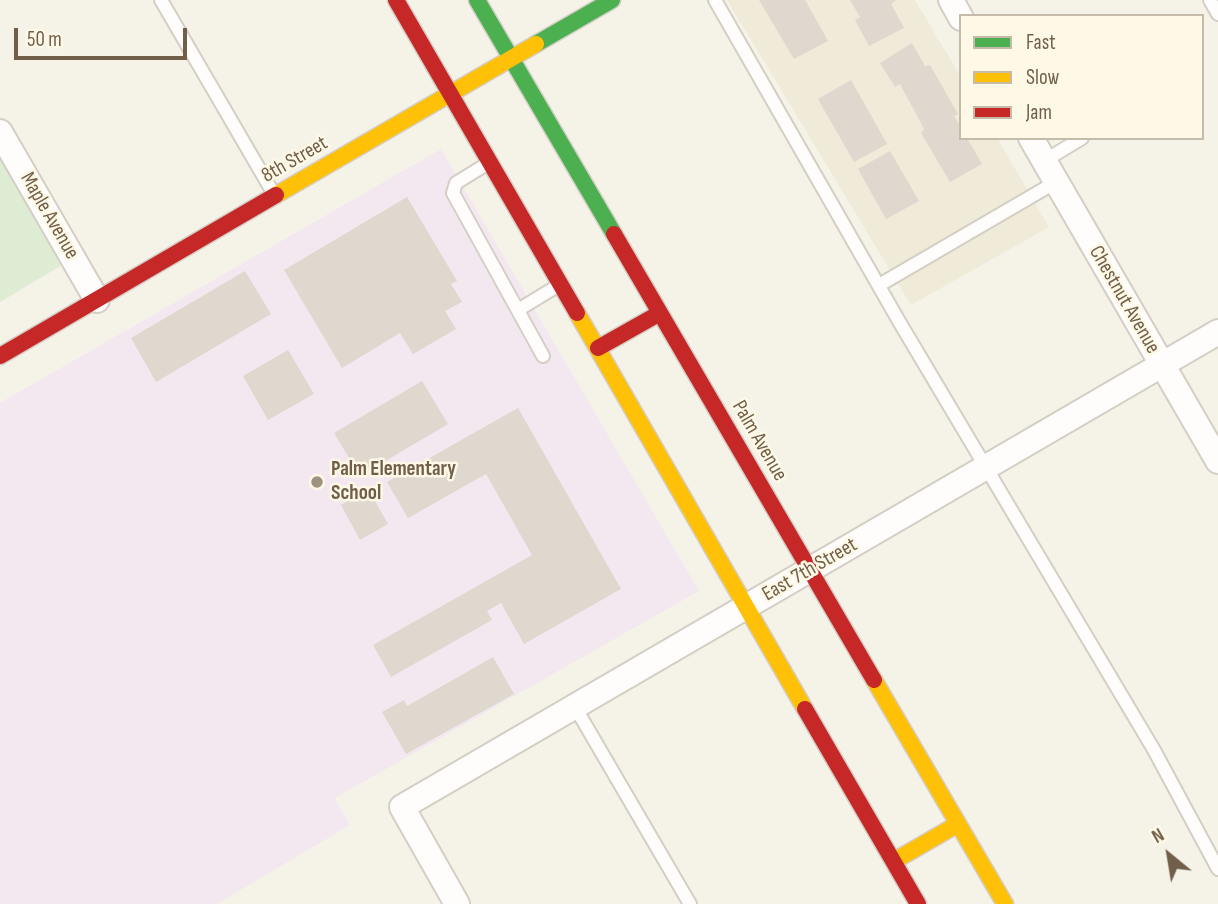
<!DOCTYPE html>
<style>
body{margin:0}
#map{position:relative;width:1218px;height:904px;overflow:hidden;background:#f5f2e8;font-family:"Sofia Sans Condensed",sans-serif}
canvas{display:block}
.legend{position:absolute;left:959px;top:14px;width:245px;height:126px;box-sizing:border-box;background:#fef9e7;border:2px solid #c6bba8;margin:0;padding:9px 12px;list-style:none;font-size:21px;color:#715f4a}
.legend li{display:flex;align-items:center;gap:14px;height:35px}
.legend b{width:35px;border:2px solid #c6bba8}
.north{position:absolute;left:1134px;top:820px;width:70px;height:70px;-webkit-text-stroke:5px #fef9e7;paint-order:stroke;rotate:330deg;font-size:19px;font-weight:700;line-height:28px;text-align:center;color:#715f4a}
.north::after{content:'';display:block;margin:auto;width:24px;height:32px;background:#715f4a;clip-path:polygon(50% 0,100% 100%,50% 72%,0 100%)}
.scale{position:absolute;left:14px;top:28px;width:173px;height:32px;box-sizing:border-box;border:4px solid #715f4a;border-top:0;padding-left:9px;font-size:21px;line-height:24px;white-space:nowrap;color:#715f4a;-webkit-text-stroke:5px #fef9e7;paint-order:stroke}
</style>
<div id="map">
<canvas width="1218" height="904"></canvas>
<ul class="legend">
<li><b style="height:9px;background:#4caf50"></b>Fast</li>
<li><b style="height:9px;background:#ffc107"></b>Slow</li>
<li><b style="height:9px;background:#c62828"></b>Jam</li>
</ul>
<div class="north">N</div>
<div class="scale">50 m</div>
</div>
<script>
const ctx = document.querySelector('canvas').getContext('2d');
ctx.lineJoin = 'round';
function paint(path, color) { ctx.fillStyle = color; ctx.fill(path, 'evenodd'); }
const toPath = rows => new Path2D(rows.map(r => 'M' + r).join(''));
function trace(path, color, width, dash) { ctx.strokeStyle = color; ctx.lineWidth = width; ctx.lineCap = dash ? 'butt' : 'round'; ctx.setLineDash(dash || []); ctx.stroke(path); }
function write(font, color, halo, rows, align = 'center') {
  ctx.font = font + ' "Sofia Sans Condensed",sans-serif'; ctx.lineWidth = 5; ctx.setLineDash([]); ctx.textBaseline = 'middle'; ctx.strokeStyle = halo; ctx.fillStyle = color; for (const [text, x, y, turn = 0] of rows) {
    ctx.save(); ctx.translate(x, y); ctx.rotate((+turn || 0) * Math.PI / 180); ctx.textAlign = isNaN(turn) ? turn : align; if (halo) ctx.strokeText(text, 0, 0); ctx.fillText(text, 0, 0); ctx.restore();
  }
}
paint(toPath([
 [727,0,915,0,961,77,961,138,997,138,1049,227,911,305]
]), '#f0ead8');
paint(toPath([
 [441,149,699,591,335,798,350,825,217,904,0,904,0,403]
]), '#f4e8f0');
paint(toPath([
 [0,139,67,262,0,302]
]), '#ddecd3');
paint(toPath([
 [759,0,805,0,828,41,794,59],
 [850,0,896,0,891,4,904,28,869,46,855,20,860,17],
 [912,43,925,66,930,65,958,114,954,116,961,128,961,138,967,138,982,164,950,182,921,133,924,129,900,84,895,87,880,63],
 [851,80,887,144,854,162,818,99],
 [890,151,919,201,886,219,858,169],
 [407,197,457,281,451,284,462,302,445,311,456,329,413,354,400,333,342,368,284,270],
 [245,271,271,314,156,382,131,338],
 [288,350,314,394,268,420,243,376],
 [422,381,448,424,360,476,334,433],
 [518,408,621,589,524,644,501,603,487,611,492,620,391,677,373,645,532,555,486,474,408,518,387,482],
 [368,489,388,524,360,540,341,505],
 [493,657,514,694,406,754,382,712,404,700,407,706]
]), '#ded8ce');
const lane = toPath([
 [161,0,275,196],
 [715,0,900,323,1154,750,1218,869],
 [1210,0,1218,14],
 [1044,161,1082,138],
 [490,162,456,183,453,193,543,356],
 [881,284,1056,182],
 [518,310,559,285],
 [575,707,690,904]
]);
const street = toPath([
 [951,0,961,18],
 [0,132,97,300],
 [1031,138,1218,461],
 [457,904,402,807,1218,332]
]);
const fast = toPath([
 [477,0,614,234],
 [536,44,612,0]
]);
const slow = toPath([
 [276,195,536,44],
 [577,313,805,709],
 [874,680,1005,904],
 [894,861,958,824]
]);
const jam = toPath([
 [396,0,577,313],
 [614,234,874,680],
 [598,348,660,313],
 [0,356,276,195],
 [805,709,918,904]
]);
trace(lane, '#d4cec5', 16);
trace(street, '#d4cec5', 28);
trace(fast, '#d4cfc6', 19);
trace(slow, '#d4cfc6', 19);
trace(jam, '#d4cfc6', 19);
trace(lane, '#fefdfc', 12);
trace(street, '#fefdfc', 24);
trace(fast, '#4caf50', 16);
trace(slow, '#ffc107', 16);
trace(jam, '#c62828', 16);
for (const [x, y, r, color] of [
 [317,482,7,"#9f9281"]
]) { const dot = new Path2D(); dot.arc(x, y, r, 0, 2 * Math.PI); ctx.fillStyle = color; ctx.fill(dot); trace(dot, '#fef9e7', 2.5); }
write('21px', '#715f4a', '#fef9e7', [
 ["8th Street",295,160,-30],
 ["Maple Avenue",49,216,60],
 ["Chestnut Avenue",1124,300,60],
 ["Palm Avenue",759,441,60],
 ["East 7th Street",810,570,-30]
]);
write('bold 21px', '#715f4a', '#fef9e7', [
 ["Palm Elementary",331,470],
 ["School",331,494]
], 'left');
</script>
